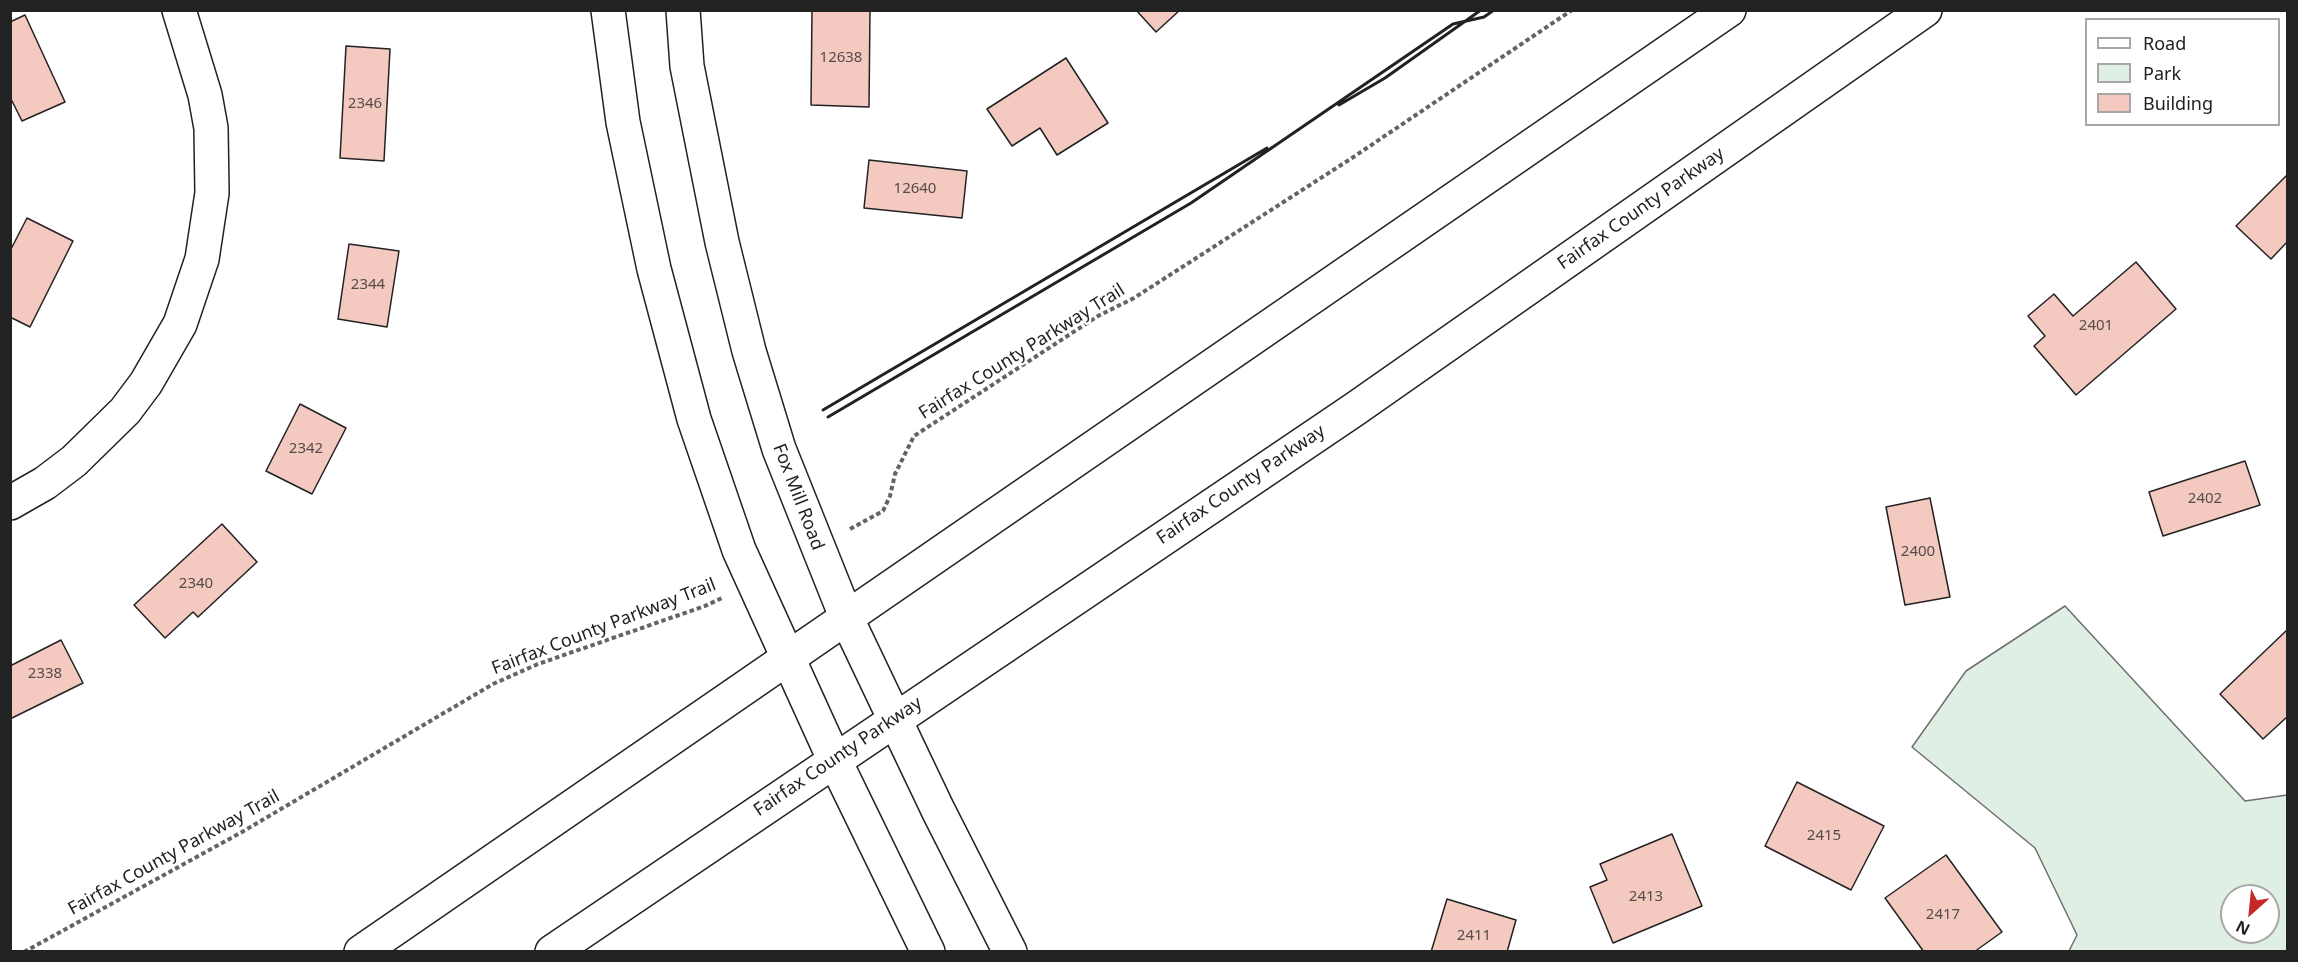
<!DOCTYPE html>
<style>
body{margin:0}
#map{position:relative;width:2298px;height:962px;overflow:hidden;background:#fff;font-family:"Noto Sans",sans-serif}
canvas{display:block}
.frame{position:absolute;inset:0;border:12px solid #222;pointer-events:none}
.legend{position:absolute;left:2085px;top:18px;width:195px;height:108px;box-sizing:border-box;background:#fff;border:2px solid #a7a7a7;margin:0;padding:8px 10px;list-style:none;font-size:18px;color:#222}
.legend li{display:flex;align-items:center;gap:12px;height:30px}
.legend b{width:30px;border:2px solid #a7a7a7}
.north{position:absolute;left:2220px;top:884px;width:60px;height:60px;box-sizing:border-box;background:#fff;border:2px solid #a7a7a7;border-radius:50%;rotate:207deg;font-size:16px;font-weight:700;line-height:24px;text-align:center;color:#222}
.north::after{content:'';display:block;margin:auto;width:21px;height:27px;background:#c62828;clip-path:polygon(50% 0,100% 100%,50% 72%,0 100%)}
</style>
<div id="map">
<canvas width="2298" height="962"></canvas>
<div class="frame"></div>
<ul class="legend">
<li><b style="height:8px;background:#fff"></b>Road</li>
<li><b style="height:16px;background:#e0efe3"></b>Park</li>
<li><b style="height:16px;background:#f3c9c0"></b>Building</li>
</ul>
<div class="north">N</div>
</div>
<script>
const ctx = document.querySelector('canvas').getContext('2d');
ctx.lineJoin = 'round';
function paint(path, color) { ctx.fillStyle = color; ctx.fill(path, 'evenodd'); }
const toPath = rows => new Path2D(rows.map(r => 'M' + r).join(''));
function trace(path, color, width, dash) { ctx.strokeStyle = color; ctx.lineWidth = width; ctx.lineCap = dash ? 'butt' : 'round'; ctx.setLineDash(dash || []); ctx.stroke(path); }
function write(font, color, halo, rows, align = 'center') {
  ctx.font = font + ' "Noto Sans",sans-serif'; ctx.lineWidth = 4.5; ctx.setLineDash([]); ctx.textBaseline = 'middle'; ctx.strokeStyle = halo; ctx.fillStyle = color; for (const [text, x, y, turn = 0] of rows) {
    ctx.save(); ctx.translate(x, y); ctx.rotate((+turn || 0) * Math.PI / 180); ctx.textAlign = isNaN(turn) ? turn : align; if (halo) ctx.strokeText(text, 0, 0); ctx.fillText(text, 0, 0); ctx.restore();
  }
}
const green = toPath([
 [2065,606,2245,801,2287,795,2287,951,2069,951,2077,935,2035,848,1912,747,1966,671,2065,606],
 [2232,896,2268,896,2268,932,2232,932,2232,896]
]);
paint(green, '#e0efe3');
trace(green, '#6f6f6f', 1.5);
const building = toPath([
 [812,10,870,11,869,107,811,105,812,10],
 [1136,10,1180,10,1156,32,1136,10],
 [25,15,65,102,22,121,10,97,10,22,25,15],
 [346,46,390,49,384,161,340,158,346,46],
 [1066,58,1108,123,1057,155,1040,128,1012,146,987,109,1066,58],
 [869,160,967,171,962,218,864,208,869,160],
 [2288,174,2288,241,2271,259,2236,226,2288,174],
 [27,218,73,241,30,327,10,317,10,251,27,218],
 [349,244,399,251,387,327,338,319,349,244],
 [2136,262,2176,309,2076,395,2034,346,2045,336,2028,316,2054,294,2073,316,2136,262],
 [300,404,346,428,312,494,266,471,300,404],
 [2245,461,2260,505,2163,536,2149,492,2245,461],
 [1930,498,1950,597,1905,605,1886,507,1930,498],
 [222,524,257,562,198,617,193,612,165,638,134,605,222,524],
 [2288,629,2288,716,2263,739,2220,694,2288,629],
 [61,640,83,683,10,719,10,666,61,640],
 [1797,782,1884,826,1851,890,1765,846,1797,782],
 [1672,834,1702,906,1613,943,1590,887,1607,880,1600,864,1672,834],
 [1946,855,2002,932,1974,952,1924,952,1885,898,1946,855],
 [1447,899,1516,920,1507,952,1431,952,1447,899]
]);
paint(building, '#f3c9c0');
trace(building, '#222', 1.5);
const minor = toPath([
 [10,503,45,483,74,461,125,411,146,383,180,324,202,259,212,193,211,128,205,95,179,10]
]);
const major = toPath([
 [608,10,623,122,654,269,694,419,739,550,834,759,928,952],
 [683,10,687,66,722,242,749,351,779,449,847,619,938,810,1010,952]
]);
const highway = toPath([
 [361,952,1729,10],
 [552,952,1355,409,1925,10]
]);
trace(minor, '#222', 36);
trace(major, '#222', 36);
trace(highway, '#222', 36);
trace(toPath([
 [850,529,883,511,890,496,895,474,914,436,1098,316,1134,298,1352,158,1572,10],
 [24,952,242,832,493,684,538,664,705,606,722,598]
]), '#646464', 4, [4.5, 3]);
trace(minor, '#fff', 33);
trace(major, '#fff', 33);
trace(highway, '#fff', 33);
trace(toPath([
 [1339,105,1385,78,1481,10],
 [823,410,1267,148],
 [828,417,1191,203,1453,24,1484,17,1494,10]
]), '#222', 3);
write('15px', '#564c4a', null, [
 ["12638",841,58],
 ["2346",365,104],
 ["12640",915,189],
 ["2344",368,285],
 ["2401",2096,326],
 ["2342",306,449],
 ["2402",2205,499],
 ["2400",1918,552],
 ["2340",196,584],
 ["2338",45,674],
 ["2415",1824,836],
 ["2413",1646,897],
 ["2417",1943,915],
 ["2411",1474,936]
]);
write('18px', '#222', '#fff', [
 ["Fairfax County Parkway",1641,209,-35],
 ["Fairfax County Parkway Trail",1022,352,-32],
 ["Fairfax County Parkway",1241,485,-34],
 ["Fox Mill Road",798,497,69],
 ["Fairfax County Parkway Trail",604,627,-21],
 ["Fairfax County Parkway",838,757,-34],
 ["Fairfax County Parkway Trail",174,853,-29]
]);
</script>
